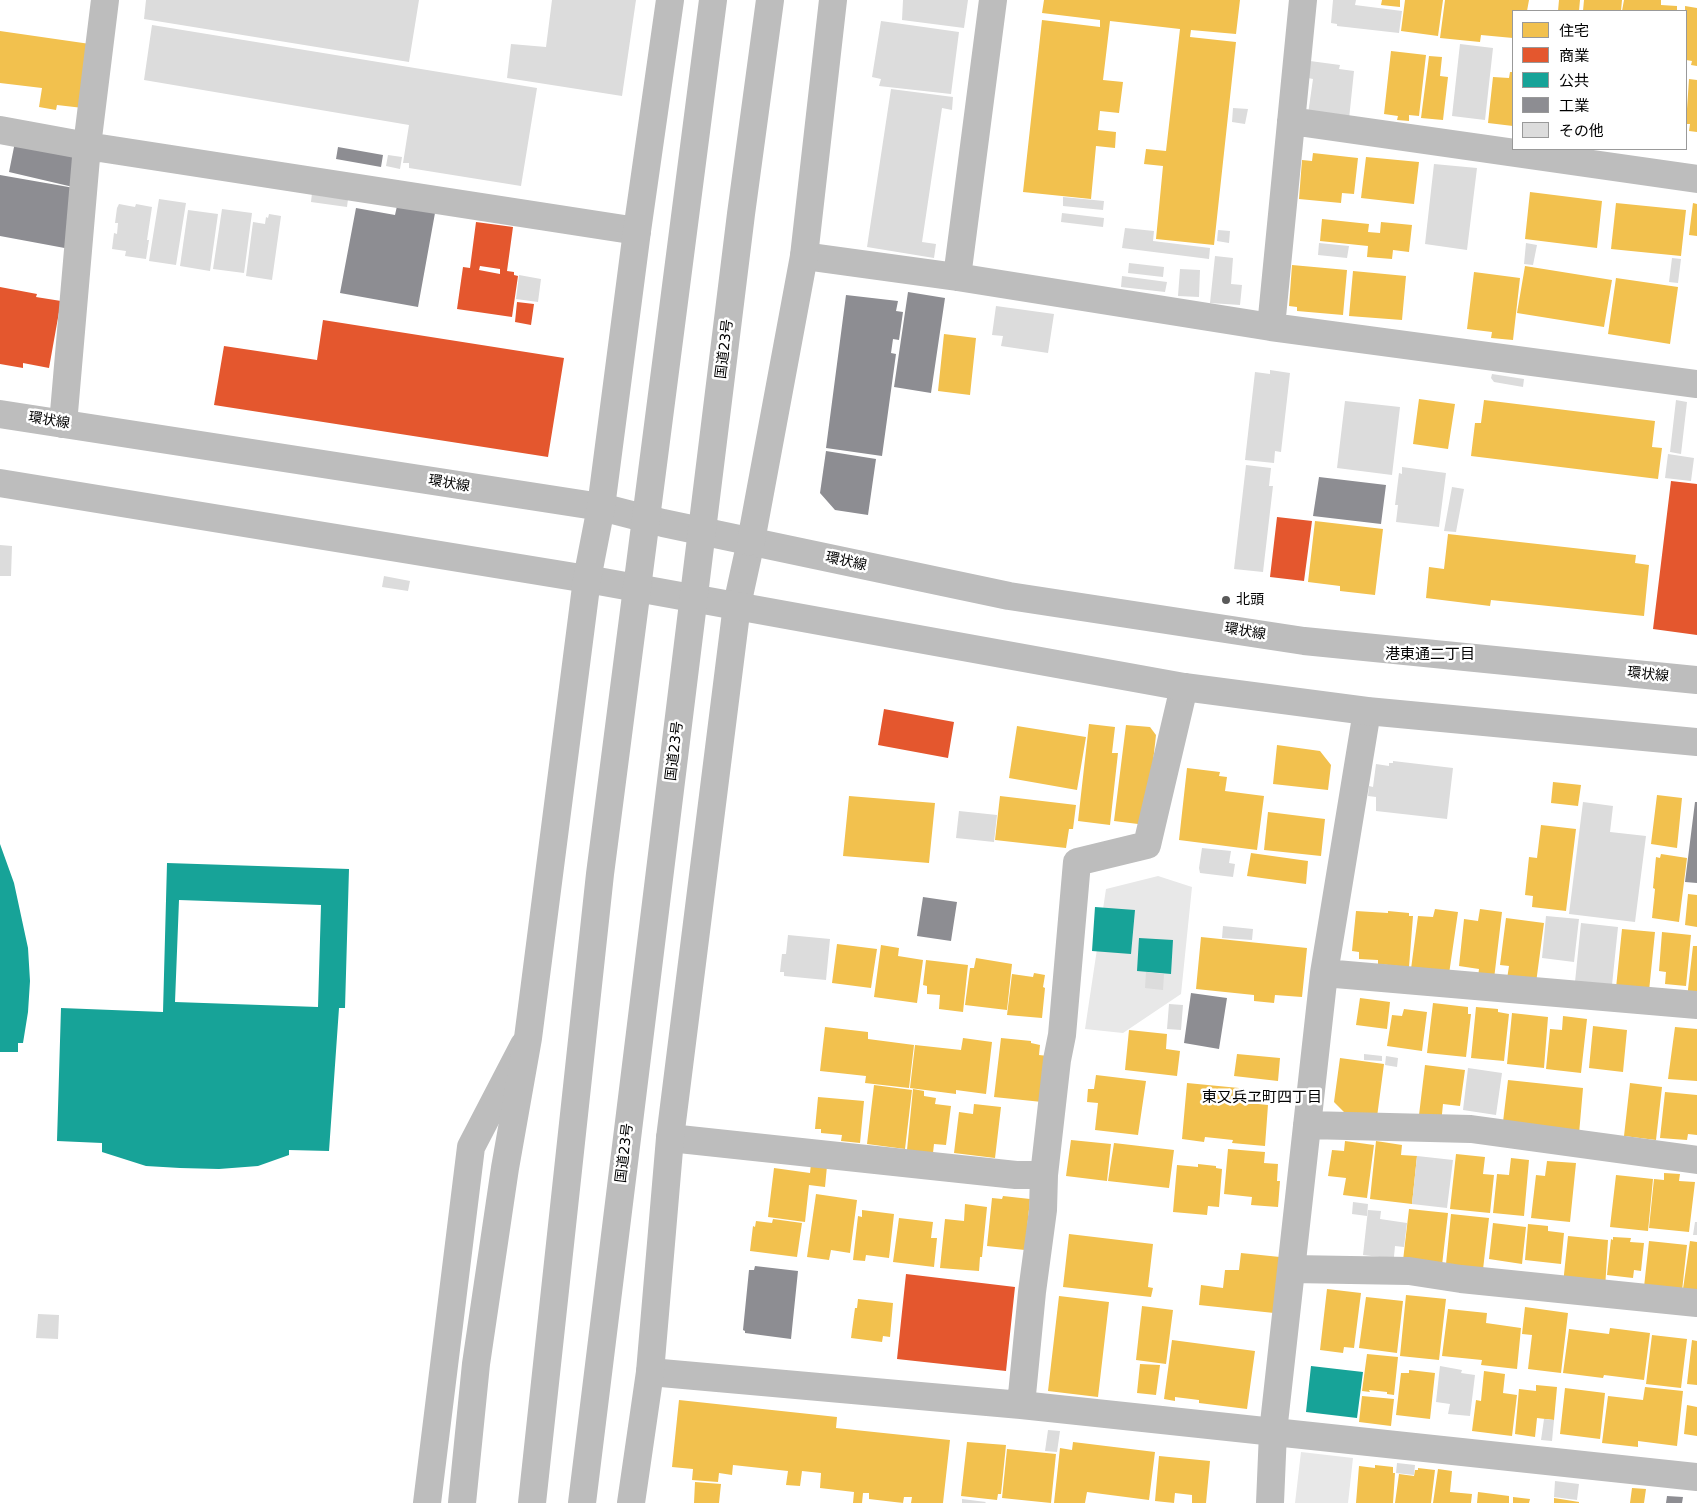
<!DOCTYPE html>
<meta charset="utf-8">
<style>
body{margin:0}
#map{position:relative;width:1697px;height:1503px;overflow:hidden;background:#fff;font-family:"DejaVu Sans","Noto Sans JP",sans-serif}
canvas{display:block}
.legend{position:absolute;left:1512px;top:10px;width:175px;height:140px;box-sizing:border-box;background:#fff;border:1px solid #999;margin:0;padding:6px 9px;list-style:none;font-size:15px;color:#000}
.legend li{display:flex;align-items:center;gap:10px;height:25px}
.legend b{width:25px;border:1px solid #999}
</style>
<div id="map">
<canvas width="1697" height="1503"></canvas>
<ul class="legend">
<li><b style="height:14px;background:#f2c14e"></b>住宅</li>
<li><b style="height:14px;background:#e4572e"></b>商業</li>
<li><b style="height:14px;background:#17a398"></b>公共</li>
<li><b style="height:14px;background:#8d8d92"></b>工業</li>
<li><b style="height:14px;background:#dcdcdc"></b>その他</li>
</ul>
</div>
<script>
const ctx = document.querySelector('canvas').getContext('2d');
ctx.lineJoin = 'round';
function paint(path, color) { ctx.fillStyle = color; ctx.fill(path, 'evenodd'); }
const toPath = rows => new Path2D(rows.map(r => 'M' + r).join(''));
function trace(path, color, width, dash) { ctx.strokeStyle = color; ctx.lineWidth = width; ctx.lineCap = dash ? 'butt' : 'round'; ctx.setLineDash(dash || []); ctx.stroke(path); }
function write(font, color, halo, rows, align = 'center') {
  ctx.font = font + ' "DejaVu Sans","Noto Sans JP",sans-serif'; ctx.lineWidth = 5; ctx.setLineDash([]); ctx.textBaseline = 'middle'; ctx.strokeStyle = halo; ctx.fillStyle = color; for (const [text, x, y, turn = 0] of rows) {
    ctx.save(); ctx.translate(x, y); ctx.rotate((+turn || 0) * Math.PI / 180); ctx.textAlign = isNaN(turn) ? turn : align; if (halo) ctx.strokeText(text, 0, 0); ctx.fillText(text, 0, 0); ctx.restore();
  }
}
paint(toPath([
 [1158,876,1192,887,1181,994,1123,1033,1085,1029,1106,889],
 [1301,1452,1353,1458,1348,1503,1295,1503]
]), '#e8e8e8');
paint(toPath([
 [1044,0,1240,0,1236,34,1191,30,1190,37,1236,42,1214,245,1156,239,1163,166,1144,164,1146,149,1166,151,1180,29,1110,21,1103,80,1123,82,1119,113,1100,111,1098,130,1116,132,1115,148,1096,146,1091,199,1023,192,1042,20,1100,27,1100,20,1042,13],
 [1382,0,1400,0,1400,7,1381,5],
 [1405,0,1443,0,1438,36,1401,31],
 [1445,0,1529,0,1527,11,1513,11,1513,38,1481,35,1480,42,1440,38],
 [1559,0,1580,0,1579,11,1558,11],
 [1584,0,1622,0,1621,11,1583,11],
 [1624,0,1661,0,1661,5,1677,6,1677,11,1622,11],
 [1685,6,1697,8,1697,66,1691,65,1692,61,1686,60],
 [0,31,90,44,83,108,57,105,56,110,39,107,42,88,0,83],
 [1391,51,1426,55,1419,116,1409,115,1409,121,1397,120,1398,116,1384,114],
 [1429,56,1442,57,1440,76,1448,77,1443,120,1421,118],
 [1510,72,1513,72,1513,126,1488,123,1493,77,1509,78],
 [1689,79,1697,80,1697,132,1689,131,1690,124,1686,124],
 [1313,153,1358,158,1354,194,1342,193,1341,203,1299,199,1302,160,1312,161],
 [1366,157,1419,162,1414,204,1361,198],
 [1530,192,1602,201,1597,248,1525,239],
 [1616,203,1686,210,1681,256,1611,249],
 [1693,203,1697,204,1697,236,1689,235],
 [1322,219,1369,224,1368,232,1380,233,1381,222,1412,225,1409,252,1393,250,1392,259,1367,257,1368,246,1320,241],
 [1292,265,1347,270,1343,315,1297,311,1297,307,1289,306],
 [1525,266,1612,280,1604,327,1517,313],
 [1353,271,1406,276,1402,320,1349,316],
 [1474,272,1520,278,1513,340,1491,338,1492,332,1467,329],
 [1616,278,1678,287,1670,344,1608,334],
 [944,334,976,338,970,395,938,391],
 [1419,399,1455,404,1448,449,1413,444],
 [1484,400,1655,421,1652,447,1662,448,1658,479,1471,456,1475,423,1481,423],
 [1315,521,1383,529,1375,595,1340,591,1340,586,1308,582],
 [1448,534,1636,555,1635,563,1649,565,1644,616,1491,600,1490,606,1426,598,1429,567,1444,569],
 [1089,724,1115,727,1112,753,1118,753,1110,825,1078,821],
 [1126,725,1150,727,1156,735,1146,825,1114,821],
 [1017,726,1086,737,1077,790,1009,778],
 [1277,745,1320,751,1331,765,1328,790,1273,784],
 [1187,768,1220,772,1219,776,1227,777,1225,791,1264,796,1257,850,1179,840],
 [1553,782,1581,785,1578,806,1551,803],
 [1657,795,1682,798,1677,848,1651,844],
 [849,796,935,803,929,863,843,856],
 [1000,796,1076,805,1073,829,1069,829,1066,848,995,840],
 [1268,812,1325,819,1321,856,1264,850],
 [1541,825,1576,829,1566,911,1532,907,1533,896,1525,895,1529,857,1537,858],
 [1251,853,1308,861,1306,884,1247,876],
 [1661,854,1687,858,1679,922,1652,918,1655,889,1653,888,1656,857,1660,858],
 [1688,894,1697,895,1697,927,1685,925],
 [1435,909,1458,912,1449,974,1411,969,1418,916,1433,917],
 [1480,909,1502,912,1494,979,1478,977,1479,969,1459,966,1464,919,1478,921],
 [1356,911,1388,913,1388,911,1409,913,1409,916,1413,916,1409,967,1378,964,1378,960,1359,959,1359,952,1352,951],
 [1506,918,1544,923,1536,983,1507,979,1509,966,1500,965],
 [1622,929,1655,932,1649,991,1616,988],
 [1662,932,1691,935,1686,986,1665,984,1666,972,1659,971],
 [1201,937,1307,948,1302,997,1275,995,1274,1003,1254,1001,1254,995,1196,989],
 [837,944,877,949,871,988,832,983],
 [881,945,899,948,898,956,923,960,917,1003,874,997],
 [1693,946,1697,946,1697,1000,1687,998],
 [976,958,1012,964,1007,1010,965,1005,970,968,974,968],
 [926,960,968,965,963,1012,939,1009,940,995,927,994,927,986,923,985],
 [1034,973,1045,975,1043,987,1045,988,1042,1018,1007,1015,1012,974,1033,977],
 [1360,998,1390,1002,1387,1029,1356,1025],
 [1433,1003,1468,1007,1468,1014,1471,1014,1466,1057,1427,1053],
 [1476,1007,1498,1009,1498,1012,1509,1014,1504,1061,1471,1058],
 [1404,1009,1427,1012,1422,1051,1387,1046,1392,1015,1402,1016],
 [1512,1013,1548,1017,1544,1068,1507,1064],
 [1563,1016,1587,1019,1581,1073,1546,1069,1550,1029,1562,1030],
 [1593,1026,1627,1030,1623,1072,1589,1068],
 [825,1027,868,1032,868,1039,914,1045,909,1088,865,1083,866,1076,820,1071],
 [1675,1027,1697,1029,1697,1081,1668,1079],
 [1129,1030,1167,1034,1166,1049,1180,1051,1177,1076,1125,1070],
 [963,1038,992,1042,986,1094,956,1090,956,1094,910,1088,915,1045,961,1050],
 [1001,1038,1031,1041,1031,1043,1040,1045,1039,1055,1048,1056,1042,1102,994,1097],
 [1237,1054,1280,1058,1278,1081,1234,1076],
 [1340,1058,1384,1064,1377,1117,1344,1112,1334,1102],
 [1425,1065,1465,1070,1460,1106,1443,1104,1441,1124,1419,1115],
 [1096,1075,1146,1081,1138,1135,1095,1130,1098,1103,1087,1102,1088,1089,1094,1089],
 [1508,1080,1583,1088,1579,1134,1503,1122],
 [1187,1083,1239,1088,1238,1102,1268,1105,1265,1146,1232,1143,1233,1140,1205,1137,1204,1142,1182,1139],
 [1630,1083,1662,1087,1656,1140,1624,1136],
 [874,1085,912,1090,905,1149,867,1144],
 [913,1089,924,1091,924,1096,936,1098,935,1104,951,1106,946,1145,934,1144,933,1153,907,1150],
 [1665,1092,1697,1095,1697,1135,1688,1134,1687,1140,1660,1138],
 [818,1097,864,1101,860,1143,841,1141,842,1135,821,1133,821,1129,815,1129],
 [974,1104,1001,1107,995,1158,954,1153,959,1112,973,1114],
 [1071,1140,1111,1144,1107,1181,1066,1176],
 [1345,1141,1374,1145,1367,1198,1343,1195,1346,1178,1328,1176,1332,1150,1344,1151],
 [1376,1141,1402,1145,1401,1155,1417,1156,1412,1204,1370,1199],
 [1114,1143,1174,1150,1169,1188,1108,1181],
 [1228,1149,1265,1152,1264,1163,1278,1164,1277,1181,1280,1181,1278,1207,1251,1205,1252,1197,1224,1194],
 [1456,1154,1485,1157,1483,1174,1494,1175,1490,1213,1450,1209],
 [1511,1158,1529,1160,1524,1216,1493,1213,1497,1174,1509,1175],
 [1547,1161,1576,1163,1570,1222,1531,1218,1536,1175,1545,1176],
 [811,1164,827,1166,825,1187,809,1185,805,1222,768,1217,774,1168,810,1173],
 [1198,1164,1216,1166,1216,1168,1222,1169,1219,1207,1208,1206,1207,1215,1173,1212,1177,1165,1198,1167],
 [1664,1173,1680,1174,1679,1181,1695,1182,1689,1232,1649,1228,1654,1179,1664,1180],
 [1616,1175,1653,1179,1648,1231,1610,1227],
 [816,1194,857,1200,850,1253,831,1250,829,1260,807,1257],
 [1003,1196,1030,1199,1025,1250,987,1246,992,1198,1002,1199],
 [965,1204,987,1207,982,1257,980,1257,979,1271,940,1268,945,1219,964,1221],
 [1409,1209,1448,1213,1441,1274,1402,1269],
 [862,1210,894,1214,889,1258,866,1255,865,1261,853,1260,858,1216,862,1217],
 [1451,1214,1489,1218,1482,1278,1445,1274],
 [899,1218,933,1222,931,1238,937,1238,934,1267,893,1262],
 [773,1219,802,1223,797,1257,750,1251,753,1226,755,1227,756,1221,772,1223],
 [1493,1223,1526,1227,1522,1264,1489,1259],
 [1528,1224,1548,1226,1548,1231,1564,1233,1561,1264,1525,1260],
 [1069,1234,1153,1244,1148,1287,1153,1288,1151,1297,1063,1287],
 [1568,1236,1608,1240,1605,1289,1563,1284],
 [1613,1237,1631,1238,1630,1242,1644,1243,1641,1271,1634,1270,1633,1278,1607,1275,1611,1239,1613,1240],
 [1649,1241,1687,1245,1682,1291,1644,1287],
 [1690,1241,1697,1242,1697,1299,1683,1289],
 [1241,1253,1280,1257,1274,1313,1199,1305,1201,1285,1223,1288,1225,1270,1239,1270],
 [1327,1289,1361,1293,1354,1348,1344,1347,1343,1353,1320,1350],
 [1406,1295,1446,1299,1439,1360,1400,1356],
 [1059,1296,1109,1302,1098,1397,1048,1391],
 [1366,1297,1403,1301,1397,1353,1359,1348],
 [858,1299,893,1303,890,1337,883,1336,882,1342,851,1338,855,1308,857,1308],
 [1142,1306,1173,1310,1166,1364,1136,1360],
 [1525,1307,1568,1313,1561,1373,1528,1369,1532,1335,1522,1334],
 [1448,1309,1487,1313,1486,1323,1521,1328,1517,1369,1481,1365,1482,1360,1442,1356],
 [1610,1328,1650,1333,1644,1380,1604,1375,1603,1378,1563,1373,1569,1329,1609,1334],
 [1652,1335,1687,1339,1681,1388,1646,1384],
 [1172,1340,1255,1351,1247,1409,1199,1403,1199,1400,1175,1397,1175,1401,1164,1399],
 [1692,1340,1697,1341,1697,1385,1687,1384],
 [1367,1354,1398,1357,1394,1395,1387,1394,1387,1392,1369,1390,1370,1392,1362,1391],
 [1140,1364,1160,1365,1156,1395,1137,1393],
 [1409,1370,1435,1373,1430,1419,1396,1415,1401,1373,1409,1373],
 [1484,1371,1505,1374,1503,1393,1517,1395,1512,1436,1472,1431,1476,1400,1481,1401],
 [1536,1385,1557,1387,1554,1420,1537,1418,1535,1437,1515,1434,1519,1389,1536,1391],
 [1645,1387,1683,1391,1677,1446,1638,1441,1638,1447,1602,1443,1608,1396,1643,1400],
 [1565,1388,1605,1393,1600,1439,1560,1434],
 [1362,1396,1394,1399,1391,1426,1359,1422],
 [679,1400,837,1417,836,1428,950,1440,943,1503,911,1503,912,1497,904,1497,903,1503,869,1499,869,1493,863,1493,862,1503,853,1503,854,1492,820,1488,821,1473,802,1471,800,1486,786,1485,788,1471,733,1465,732,1475,719,1473,718,1482,692,1480,693,1469,672,1467],
 [1687,1405,1697,1407,1697,1436,1684,1434],
 [967,1442,1006,1445,1001,1494,998,1494,997,1500,961,1496],
 [1073,1442,1155,1452,1149,1500,1087,1492,1085,1503,1054,1503,1060,1448,1072,1450],
 [1007,1449,1056,1454,1051,1503,1002,1498],
 [1159,1456,1210,1461,1206,1503,1192,1503,1192,1495,1175,1493,1174,1503,1155,1501],
 [1375,1465,1393,1467,1393,1473,1395,1473,1393,1503,1356,1503,1359,1466,1375,1468],
 [1418,1468,1435,1470,1431,1503,1395,1503,1399,1474,1414,1476,1415,1470,1418,1470],
 [1438,1469,1452,1471,1450,1492,1472,1494,1471,1503,1433,1503],
 [695,1482,721,1484,719,1503,694,1503],
 [1632,1488,1646,1489,1644,1503,1630,1503],
 [1478,1492,1509,1496,1509,1503,1477,1503],
 [1513,1497,1530,1499,1529,1503,1513,1503],
 [1554,1498,1579,1502,1579,1503,1554,1503]
]), '#f2c14e');
paint(toPath([
 [476,222,513,227,507,271,514,272,514,275,518,276,512,317,457,309,463,267,470,268],
 [480,266,500,269,500,274,479,270],
 [0,287,37,294,36,297,61,301,49,368,23,363,23,368,0,364],
 [517,302,534,304,531,325,515,322],
 [323,320,564,358,548,457,214,405,224,346,317,360],
 [1671,481,1697,484,1697,635,1653,629],
 [1277,517,1312,521,1304,581,1270,577],
 [884,709,954,722,948,758,878,745],
 [906,1274,1015,1287,1006,1371,897,1359]
]), '#e4572e');
paint(toPath([
 [0,844,14,883,28,948,30,981,28,1012,23,1043,18,1043,18,1052,0,1052],
 [167,863,349,869,345,1008,339,1008,329,1151,289,1150,289,1155,258,1166,219,1169,180,1168,146,1166,102,1152,102,1143,57,1141,61,1008,163,1012],
 [179,900,321,905,318,1007,175,1002],
 [1095,907,1135,910,1131,954,1092,951],
 [1139,938,1173,940,1171,974,1137,971],
 [1311,1366,1363,1372,1357,1418,1306,1412]
]), '#17a398');
paint(toPath([
 [15,142,73,155,73,187,9,172],
 [338,147,383,155,381,167,336,159],
 [0,175,80,189,70,249,0,236],
 [397,206,435,213,418,307,340,293,356,208,395,215],
 [908,292,945,298,931,393,894,387],
 [846,295,898,301,896,311,903,312,899,340,893,339,891,353,896,354,882,456,826,448],
 [826,451,876,459,868,515,835,510,820,493],
 [1319,477,1386,485,1381,524,1313,516],
 [1695,802,1697,802,1697,883,1685,882],
 [923,897,957,902,951,941,917,936],
 [1191,993,1227,998,1219,1049,1184,1043],
 [755,1266,798,1271,791,1339,745,1333,745,1331,743,1330,749,1270,754,1270],
 [1667,1496,1683,1497,1682,1503,1666,1503]
]), '#8d8d92');
paint(toPath([
 [146,0,419,0,409,62,144,19],
 [552,0,636,0,622,96,507,78,511,44,546,47],
 [903,0,968,0,964,28,902,20],
 [1333,0,1356,0,1355,5,1402,11,1399,33,1337,26,1337,24,1331,23],
 [881,21,959,32,951,94,879,86,881,79,872,77],
 [152,25,537,88,521,186,409,168,409,163,403,163,409,125,144,80],
 [1460,44,1493,48,1485,120,1452,116],
 [1310,61,1340,65,1339,69,1354,71,1349,119,1308,114,1313,79,1308,78],
 [891,89,953,97,952,110,942,108,922,242,936,244,934,258,867,247],
 [1233,108,1248,109,1245,124,1232,122],
 [388,155,402,157,400,169,386,166],
 [1434,164,1477,168,1467,250,1425,244],
 [312,193,348,199,347,207,311,202],
 [1063,197,1104,201,1103,210,1063,206],
 [159,199,186,203,176,265,149,261],
 [119,204,135,207,136,204,152,207,147,240,149,240,146,259,125,256,126,251,112,249,114,233,117,234,118,223,115,223,117,208],
 [222,209,252,213,244,273,213,269],
 [188,210,218,214,210,271,180,266],
 [1062,213,1104,218,1103,227,1061,222],
 [269,214,281,216,272,280,246,276,253,222,265,224,266,217,268,218],
 [1125,228,1154,231,1153,241,1210,248,1209,259,1122,248],
 [1218,230,1230,231,1229,243,1217,241],
 [1319,243,1349,246,1347,258,1318,255],
 [1526,243,1537,245,1533,265,1524,264],
 [1215,256,1233,258,1231,284,1242,285,1240,305,1210,303],
 [1672,258,1681,259,1678,283,1669,282],
 [1129,263,1164,267,1163,277,1128,273],
 [1180,269,1200,270,1199,297,1178,296],
 [519,275,541,279,538,302,516,299],
 [1122,276,1167,282,1165,292,1121,287],
 [996,306,1054,314,1048,353,1001,346,1003,336,992,335],
 [1270,370,1290,373,1281,452,1275,451,1274,463,1245,460,1255,372,1270,374],
 [1492,374,1524,379,1523,387,1494,382,1491,378],
 [1676,400,1687,402,1681,454,1670,452],
 [1345,401,1400,407,1392,475,1337,468],
 [1668,454,1694,458,1691,481,1665,478],
 [1246,465,1271,468,1269,486,1273,486,1263,572,1234,569],
 [1402,467,1446,473,1439,527,1396,522,1398,505,1395,505,1399,473,1402,474],
 [1452,487,1464,489,1456,532,1444,531],
 [0,545,12,546,11,576,0,576],
 [384,576,410,581,408,591,382,587],
 [1393,761,1453,768,1447,819,1376,811,1376,797,1368,796,1369,786,1373,787,1376,764,1389,766,1389,763,1393,763],
 [1583,802,1613,806,1610,832,1646,836,1635,922,1569,914],
 [959,811,997,815,994,842,956,838],
 [1202,848,1231,851,1229,863,1235,864,1233,877,1200,873,1199,868],
 [1546,916,1579,919,1574,962,1542,958],
 [1581,923,1618,927,1612,985,1575,982],
 [1223,926,1253,929,1252,940,1222,938],
 [788,935,830,939,826,980,784,976,784,972,780,972,782,954,786,954],
 [1146,972,1164,974,1163,990,1145,988],
 [1169,1004,1183,1005,1181,1030,1167,1029],
 [1364,1054,1382,1056,1382,1061,1364,1060],
 [1386,1056,1398,1058,1397,1067,1385,1065],
 [1468,1068,1502,1073,1496,1115,1463,1110],
 [1417,1156,1453,1160,1447,1208,1412,1204],
 [1353,1202,1368,1204,1367,1216,1352,1214],
 [1368,1210,1381,1211,1380,1219,1407,1223,1404,1247,1395,1246,1393,1267,1380,1257,1363,1255],
 [1695,1222,1697,1222,1697,1235,1693,1235],
 [38,1314,59,1315,58,1339,36,1338],
 [1440,1366,1462,1370,1461,1373,1475,1375,1470,1416,1448,1414,1450,1404,1436,1402],
 [1544,1419,1554,1420,1552,1441,1541,1440],
 [1048,1430,1060,1431,1057,1452,1045,1451],
 [1397,1463,1415,1465,1414,1475,1396,1473],
 [1555,1481,1579,1484,1577,1500,1554,1497],
 [962,1499,986,1502,985,1503,962,1503]
]), '#dcdcdc');
trace(toPath([
 [1291,121,1697,179],
 [0,130,87,146,637,231],
 [804,256,957,277,1271,327,1697,384],
 [957,277,993,0],
 [1271,327,1303,0],
 [63,424,87,146,105,0],
 [1324,973,1697,1005],
 [1307,1125,1471,1129,1697,1160],
 [670,1138,1016,1175,1044,1175],
 [1292,1269,1409,1271,1461,1279,1697,1303],
 [650,1372,1021,1405,1697,1477],
 [1021,1405,1032,1292,1043,1210,1044,1175,1057,1060,1062,1035,1077,862,1147,845,1184,687],
 [427,1503,471,1147,524,1045],
 [1270,1503,1273,1432,1324,973,1367,711]
]), '#bdbdbd', 28);
trace(toPath([
 [631,1503,650,1372,670,1138,737,605,751,541]
]), '#bdbdbd', 28);
trace(toPath([
 [0,414,601,507,663,523,1009,596,1304,641,1697,680],
 [0,483,587,579,1184,687,1367,711,1697,742]
]), '#bdbdbd', 28);
trace(toPath([
 [751,541,804,256,833,0],
 [462,1503,476,1364,505,1168,528,1038,587,579,601,507,637,231,670,0],
 [532,1503,600,874,713,0],
 [582,1503,741,214,770,0]
]), '#bdbdbd', 28);
for (const [x, y, r, color] of [
 [1226,600,5,"#595959"]
]) { const dot = new Path2D(); dot.arc(x, y, r, 0, 2 * Math.PI); ctx.fillStyle = color; ctx.fill(dot); trace(dot, '#fff', 2); }
write('14px', '#000', '#fff', [
 ["国道23号",725,349,-83],
 ["環状線",49,421,9],
 ["環状線",449,484,9],
 ["環状線",846,562,12],
 ["環状線",1245,632,9],
 ["環状線",1648,675,6],
 ["国道23号",675,751,-83],
 ["国道23号",625,1153,-83]
]);
write('14px', '#000', '#fff', [
 ["北頭",1236,600]
], 'left');
write('15px', '#000', '#fff', [
 ["港東通二丁目",1430,655],
 ["東又兵ヱ町四丁目",1262,1098]
]);
</script>
